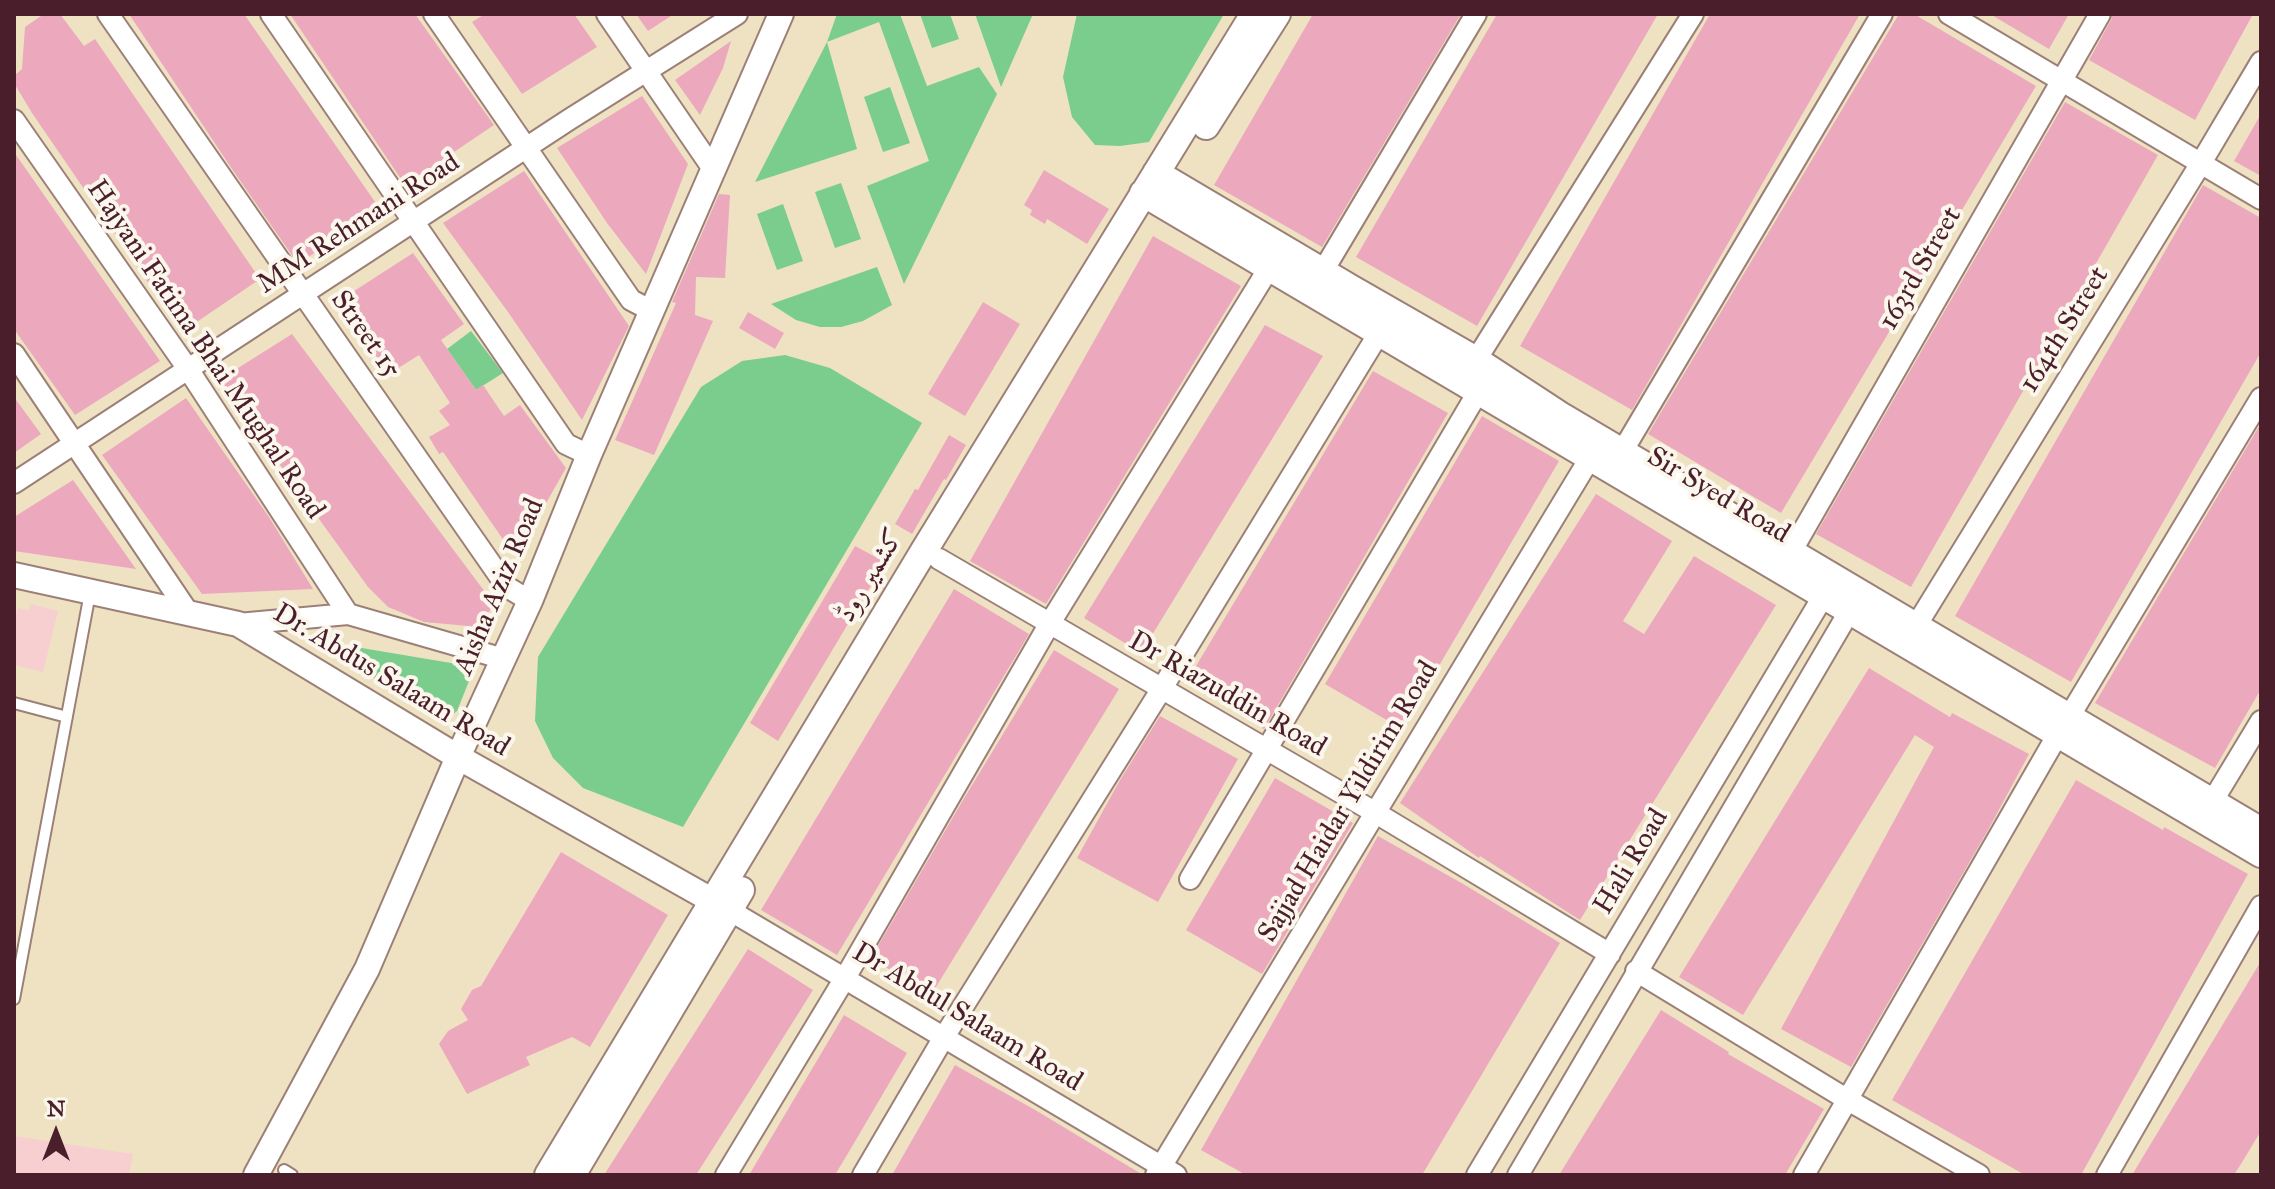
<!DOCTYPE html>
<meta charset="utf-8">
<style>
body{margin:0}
#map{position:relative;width:2275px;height:1189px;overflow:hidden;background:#eee2c3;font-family:"IM FELL Great Primer",serif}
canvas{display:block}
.frame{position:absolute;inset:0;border:16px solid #4a1f2b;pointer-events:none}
.north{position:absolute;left:16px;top:1093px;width:80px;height:80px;-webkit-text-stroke:6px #fbf7ec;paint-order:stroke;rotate:0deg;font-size:22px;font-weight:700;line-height:32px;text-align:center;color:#4a1f2b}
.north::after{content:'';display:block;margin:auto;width:28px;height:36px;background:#4a1f2b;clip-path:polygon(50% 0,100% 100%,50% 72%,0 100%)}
</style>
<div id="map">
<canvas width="2275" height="1189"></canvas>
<div class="frame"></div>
<div class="north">N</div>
</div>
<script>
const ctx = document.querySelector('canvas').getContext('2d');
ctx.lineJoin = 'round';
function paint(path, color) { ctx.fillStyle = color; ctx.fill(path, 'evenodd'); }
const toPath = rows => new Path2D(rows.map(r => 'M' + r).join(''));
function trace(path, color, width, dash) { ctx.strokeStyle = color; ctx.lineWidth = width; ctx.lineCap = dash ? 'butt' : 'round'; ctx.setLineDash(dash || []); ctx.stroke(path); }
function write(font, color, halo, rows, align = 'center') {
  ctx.font = font + ' "IM FELL Great Primer",Amiri,serif'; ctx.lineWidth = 8; ctx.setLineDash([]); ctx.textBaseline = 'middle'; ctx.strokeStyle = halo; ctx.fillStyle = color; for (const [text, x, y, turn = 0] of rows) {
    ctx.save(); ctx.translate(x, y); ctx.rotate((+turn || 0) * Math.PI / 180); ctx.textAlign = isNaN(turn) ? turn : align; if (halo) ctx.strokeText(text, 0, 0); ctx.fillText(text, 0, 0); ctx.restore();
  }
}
paint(toPath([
 [31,604,58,611,43,672,14,665,14,625,18,608,29,610],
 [14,1136,133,1154,129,1175,14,1175]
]), '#f7cfd0');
paint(toPath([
 [837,14,900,14,927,86,979,67,997,94,904,284,867,186,929,161,879,22,827,42,857,149,755,182,827,42],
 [920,14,950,14,959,39,932,48],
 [975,14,1033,14,1001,87],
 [1077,14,1224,14,1149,142,1120,146,1095,145,1072,117,1063,77],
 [890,87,910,143,883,152,864,97],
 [841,183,861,239,835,248,815,192],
 [783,204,803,261,777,270,757,214],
 [877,267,892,305,863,321,841,327,820,327,796,320,771,304],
 [471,331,503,373,476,390,447,349],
 [785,355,830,368,922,423,683,827,583,788,553,758,535,721,538,657,701,387,742,361],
 [338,644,457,664,467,669,471,676,457,711,448,718,436,716,334,654]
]), '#7bcd8e');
paint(toPath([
 [44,14,60,14,84,46,95,39,260,279,182,332,32,113,14,83,14,76,22,69,25,27],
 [129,14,244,14,380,209,298,264,232,169],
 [290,14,415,14,494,125,405,185],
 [485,14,574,14,597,47,522,94,472,22],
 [636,14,674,14,648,31],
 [1313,14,1461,14,1322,247,1214,185],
 [1497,14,1658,14,1477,326,1356,257],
 [1710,14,1860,14,1632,410,1520,346],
 [1899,14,1914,14,2036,86,1781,513,1648,434],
 [1990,14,2069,14,2049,49],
 [2113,14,2253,14,2195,120,2089,60,2111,20],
 [731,41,723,68,700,115,675,80],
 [642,96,688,164,646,274,607,223,557,148],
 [2065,102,2158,155,1911,587,1816,534],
 [2261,114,2261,176,2234,161],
 [14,152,160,361,75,415,14,329],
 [1044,170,1109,209,1087,244,1047,219,1045,224,1030,215,1032,210,1024,205],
 [524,171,629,326,582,420,508,312,443,223],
 [2203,185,2261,218,2261,352,2071,682,1955,616],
 [719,194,730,195,725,278,696,277,695,315,713,321,654,455,615,440,676,303,672,302],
 [1153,236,1241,286,1046,604,970,561],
 [413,253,464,324,441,340,476,390,483,385,504,416,520,405,566,468,541,512,513,554,443,452,439,454,429,437,450,425,439,411,450,403,419,355,389,374,337,302],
 [983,302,1020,324,965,416,928,394],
 [748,312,784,333,775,349,739,328],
 [1265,325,1323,356,1141,653,1084,618],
 [292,334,494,604,479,627,424,622,388,607,368,587,219,380],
 [1373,371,1448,413,1264,729,1187,681],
 [14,397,41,434,14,453],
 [186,398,269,517,313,589,202,594,102,455],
 [1482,416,1559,461,1402,729,1325,684],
 [2261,423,2261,689,2215,768,2095,703],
 [949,435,966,445,946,480,944,479,912,534,895,524,915,489,918,490],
 [73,480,136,569,14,551,14,517],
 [1596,494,1672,541,1623,621,1644,634,1694,556,1776,605,1580,920,1480,856,1479,858,1400,803],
 [855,546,885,562,778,741,750,723],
 [954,589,1029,634,837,955,761,910],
 [1054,650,1119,689,931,995,871,958,963,800],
 [1869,668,1950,717,1952,713,2029,754,1988,830,1851,1067,1781,1029,1934,747,1915,735,1743,1015,1679,977],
 [1160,716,1238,759,1158,902,1077,858,1120,780],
 [1275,778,1353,823,1262,974,1186,930],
 [2076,780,2163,830,2164,827,2248,874,2081,1175,2025,1175,1892,1100],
 [1378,836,1465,885,1560,943,1422,1175,1246,1175,1201,1150],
 [561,852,668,915,590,1047,572,1037,526,1057,530,1065,467,1094,439,1044,448,1031,468,1020,461,1009,472,990,481,986],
 [748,949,813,990,749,1092,696,1175,604,1175],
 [2261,961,2261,1131,2244,1159,2234,1175,2132,1175],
 [1661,1010,1729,1052,1728,1054,1824,1109,1785,1175,1559,1175],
 [844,1015,907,1053,847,1155,835,1175,749,1175],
 [955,1065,1037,1111,1143,1175,892,1175]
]), '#eca9be');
const service = toPath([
 [14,703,67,717],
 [14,999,90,593],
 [284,1170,292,1175]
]);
const minor = toPath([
 [108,14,507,587,530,601],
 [271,14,566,444,589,455],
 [434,14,631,300,652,311],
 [607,14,713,169],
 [1949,14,2261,199],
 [14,120,188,369,348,614],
 [1323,271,1476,14],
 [14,354,188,612],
 [1476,360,1693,14],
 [1622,452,1882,14],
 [14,483,570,119,737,14],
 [1791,552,2100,14],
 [939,559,1376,813,1610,954],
 [238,624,348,614,504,659],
 [1916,626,2201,163,2261,62],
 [2069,717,2261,398],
 [2212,802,2261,721],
 [1190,879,1478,392],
 [729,910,1176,1175],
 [1636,971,1848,1100,1979,1175],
 [726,1175,845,978,1050,623,1269,268],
 [863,1175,944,1037,1161,690,1379,333],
 [1156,1175,1590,458],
 [1477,1175,1830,585],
 [1518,1175,1856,600],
 [1804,1175,2058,734],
 [2107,1175,2261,906]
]);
const tertiary = toPath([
 [14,575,238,624,458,757,713,901],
 [256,1175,367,969,458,757,530,601,589,455,781,14]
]);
const secondary = toPath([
 [1206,126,1277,14],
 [1156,173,1352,289,1476,360,1563,417,2261,831],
 [1143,193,2261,854],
 [548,1175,925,549,1254,14],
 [572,1175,741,890]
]);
trace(service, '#9c8077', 14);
trace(minor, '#9c8077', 24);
trace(tertiary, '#9c8077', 28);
trace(secondary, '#9c8077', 30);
trace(service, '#fff', 10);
trace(minor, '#fff', 20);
trace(tertiary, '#fff', 24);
trace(secondary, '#fff', 26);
write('28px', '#4a1f2b', '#fbf7ec', [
 ["MM Rehmani Road",359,224,-33],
 ["163rd Street",1921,269,-60],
 ["164th Street",2065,330,-58],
 ["Street 15",365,335,55],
 ["Hajyani Fatima Bhai Mughal Road",205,350,56],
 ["Sir Syed Road",1718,496,31],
 ["کشمیر روڈ",871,576,-59],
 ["Aisha Aziz Road",500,587,-67],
 ["Dr. Abdus Salaam Road",391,681,31],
 ["Dr Riazuddin Road",1227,695,30],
 ["Sajjad Haidar Yildirim Road",1349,802,-59],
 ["Hali Road",1632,862,-59],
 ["Dr Abdul Salaam Road",967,1018,31]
]);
</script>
